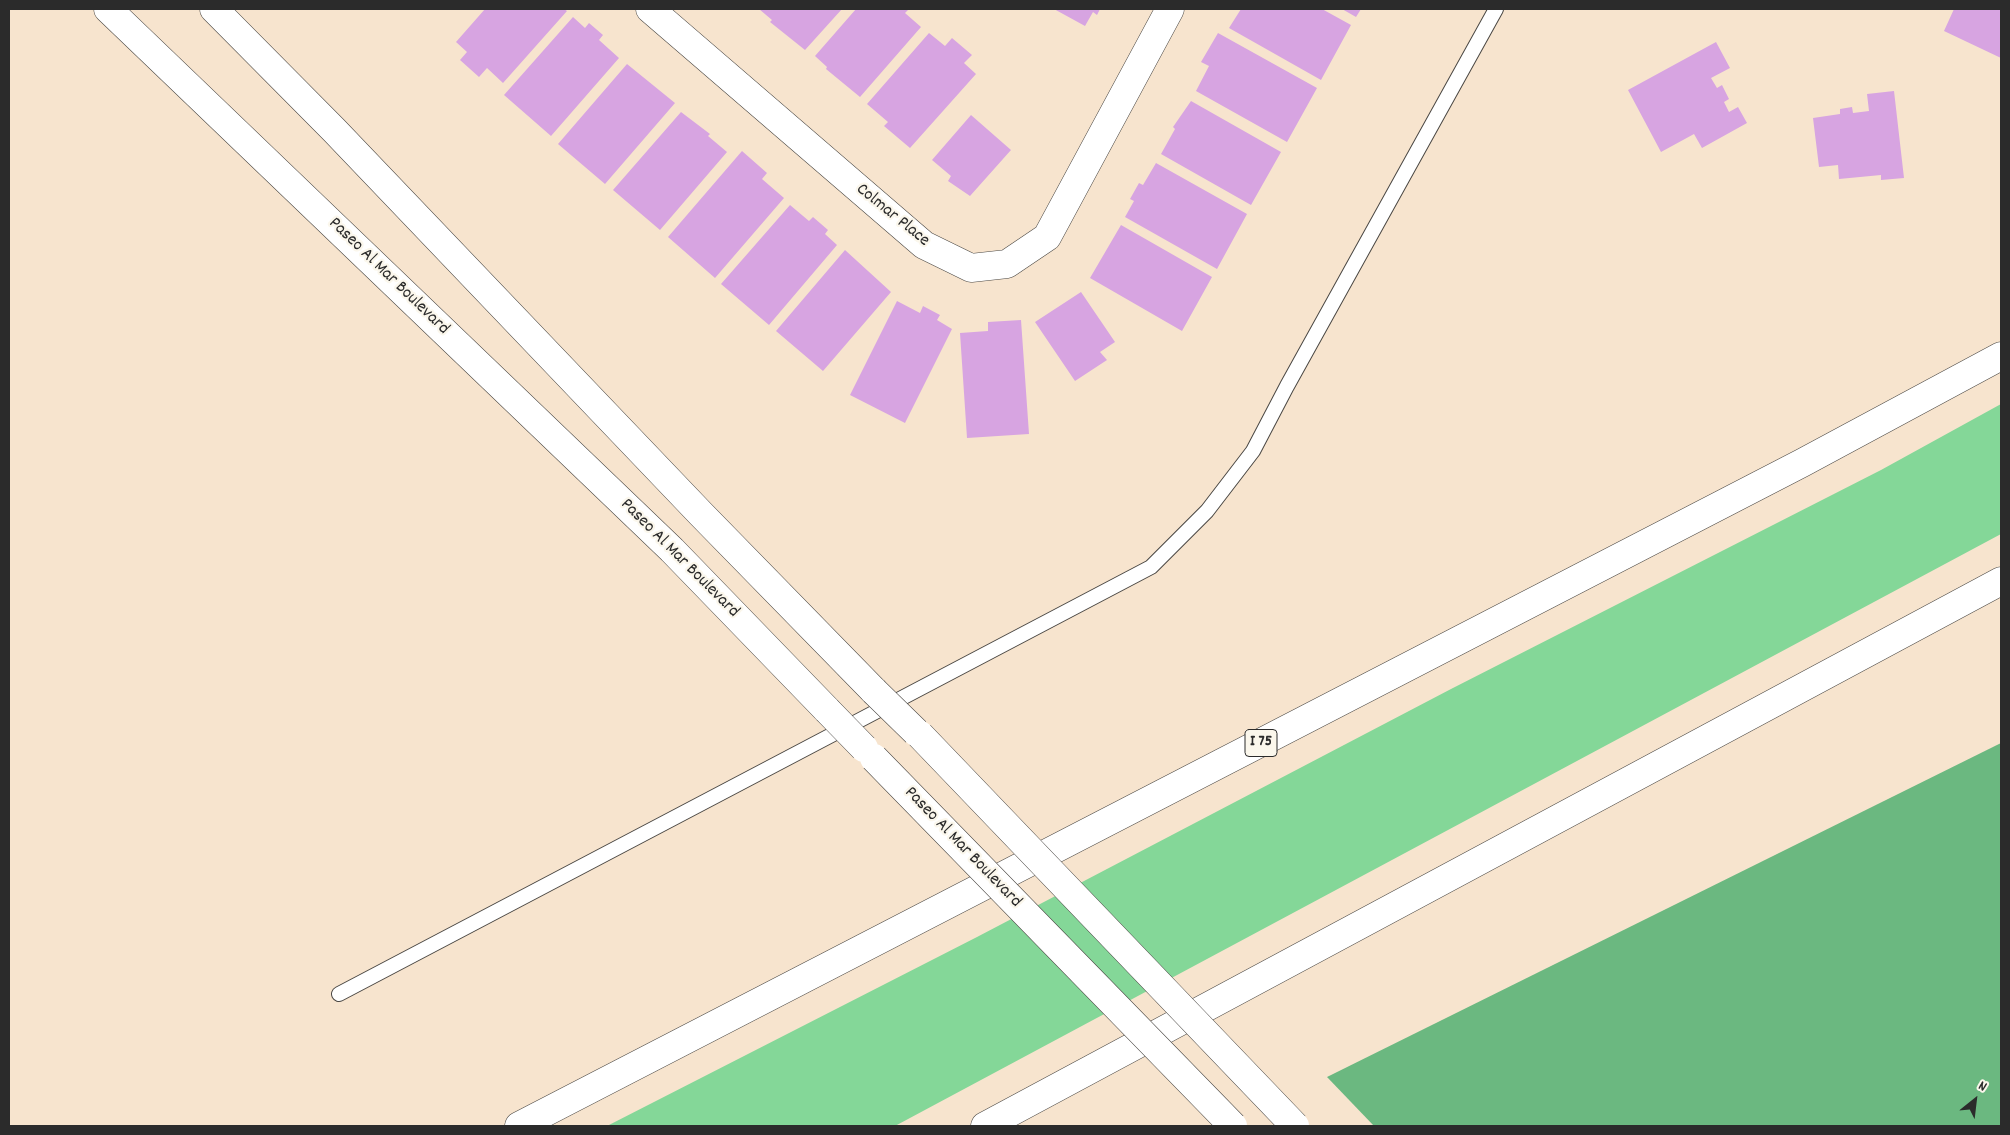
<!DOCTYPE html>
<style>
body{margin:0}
#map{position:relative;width:2010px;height:1135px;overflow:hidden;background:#f7e4ce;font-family:Dekko,sans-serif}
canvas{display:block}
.frame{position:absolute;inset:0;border:10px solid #2b2b2b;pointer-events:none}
.north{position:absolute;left:1950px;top:1075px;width:50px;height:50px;-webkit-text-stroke:4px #fbf7ec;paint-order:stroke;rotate:29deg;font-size:14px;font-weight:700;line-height:20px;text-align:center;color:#2b2b2b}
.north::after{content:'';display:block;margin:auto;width:18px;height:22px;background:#2b2b2b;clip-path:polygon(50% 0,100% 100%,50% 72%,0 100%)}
</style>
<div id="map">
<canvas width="2010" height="1135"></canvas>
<div class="frame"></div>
<div class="north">N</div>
</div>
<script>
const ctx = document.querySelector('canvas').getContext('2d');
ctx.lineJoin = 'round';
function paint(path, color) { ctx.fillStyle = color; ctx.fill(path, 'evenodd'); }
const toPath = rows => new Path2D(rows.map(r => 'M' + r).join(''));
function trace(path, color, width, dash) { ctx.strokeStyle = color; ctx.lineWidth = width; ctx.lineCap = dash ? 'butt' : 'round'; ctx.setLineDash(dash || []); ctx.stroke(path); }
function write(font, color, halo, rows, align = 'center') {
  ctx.font = font + ' Dekko,sans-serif'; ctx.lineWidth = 4.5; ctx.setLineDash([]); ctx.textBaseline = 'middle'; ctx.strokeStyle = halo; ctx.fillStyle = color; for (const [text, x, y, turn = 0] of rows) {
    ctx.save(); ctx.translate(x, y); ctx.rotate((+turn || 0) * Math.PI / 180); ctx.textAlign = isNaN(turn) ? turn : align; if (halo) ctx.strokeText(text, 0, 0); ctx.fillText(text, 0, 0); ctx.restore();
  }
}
paint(toPath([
 [2001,404,2001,534,895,1126,607,1126,977,937,1451,689,1881,470]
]), '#84d798');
paint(toPath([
 [2001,743,2001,1126,1374,1126,1327,1077]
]), '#6bb880');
paint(toPath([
 [485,9,564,9,567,11,503,83,487,68,479,77,460,60,467,52,456,42],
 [759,9,842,9,805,50,770,22,772,20],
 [856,9,909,9,905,13,921,27,860,97,826,69,827,67,815,56],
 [1054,9,1100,9,1097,15,1093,12,1085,26],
 [1241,9,1322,9,1351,25,1321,80,1229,28],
 [1342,9,1361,9,1356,17],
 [1954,9,2001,9,2001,58,1944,31],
 [573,17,585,28,589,23,603,35,599,40,619,58,551,136,504,95],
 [929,33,945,46,952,38,972,55,964,63,976,74,910,148,884,126,888,122,867,104],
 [1218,33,1317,88,1287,142,1196,91,1209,66,1201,62],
 [1716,42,1730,68,1711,78,1717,88,1722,85,1729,99,1724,102,1729,112,1738,107,1747,123,1702,148,1694,134,1661,152,1628,90],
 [627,64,675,103,605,184,558,144],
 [1894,91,1904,178,1881,180,1881,175,1839,179,1838,165,1819,167,1813,118,1840,114,1840,109,1852,107,1853,113,1869,111,1867,94],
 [1191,101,1281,152,1251,205,1161,154,1175,129,1173,127],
 [681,112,710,134,708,136,727,152,660,230,613,190],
 [971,115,1011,150,970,196,948,181,951,176,932,160],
 [742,151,767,173,762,179,784,198,715,278,668,237],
 [1156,163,1247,214,1217,269,1125,217,1134,201,1130,199,1139,183,1143,185],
 [790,205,809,221,813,217,828,230,825,234,837,245,769,325,721,284],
 [1121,225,1212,277,1182,331,1090,278],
 [845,250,891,292,823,371,776,331],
 [1081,292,1115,342,1100,352,1107,360,1075,381,1035,322],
 [897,301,920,313,923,306,940,315,937,320,952,329,905,423,850,395],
 [1021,320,1029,434,967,438,960,333,988,331,988,322]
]), '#d7a4e1');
const service = toPath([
 [339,994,1151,567,1207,511,1253,451,1287,386,1496,9]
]);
const minor = toPath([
 [650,9,924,245,971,268,1007,264,1047,237,1170,9]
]);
const secondary = toPath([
 [108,9,672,550,827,710],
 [214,9,334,130,701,514,874,691]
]);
const motorway = toPath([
 [519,1126,1802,463,2001,356],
 [985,1126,2001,581]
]);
trace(service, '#4a4743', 16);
trace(minor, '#4a4743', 29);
trace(secondary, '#4a4743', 29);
trace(motorway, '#4a4743', 29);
trace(service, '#fff', 14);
trace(minor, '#fff', 28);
trace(secondary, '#fff', 28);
trace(motorway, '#fff', 28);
const secondaryBridge = toPath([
 [874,691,916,732],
 [827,710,864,748],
 [920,735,1295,1126],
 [874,758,1233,1126]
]);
trace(secondaryBridge, '#4a4743', 29, []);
trace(secondaryBridge, '#fff', 28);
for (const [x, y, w] of [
 [1261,743,32]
]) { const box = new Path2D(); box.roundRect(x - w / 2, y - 13.5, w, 27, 4); ctx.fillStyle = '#fbf7ec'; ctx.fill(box); trace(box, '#2b2b2b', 1); }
write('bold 16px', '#2b2b2b', null, [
 ["I 75",1261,743]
]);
write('18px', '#2b2b2b', '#fbf7ec', [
 ["Colmar Place",892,216,39],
 ["Paseo Al Mar Boulevard",388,277,44],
 ["Paseo Al Mar Boulevard",679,559,45],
 ["Paseo Al Mar Boulevard",962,848,46]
]);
</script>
